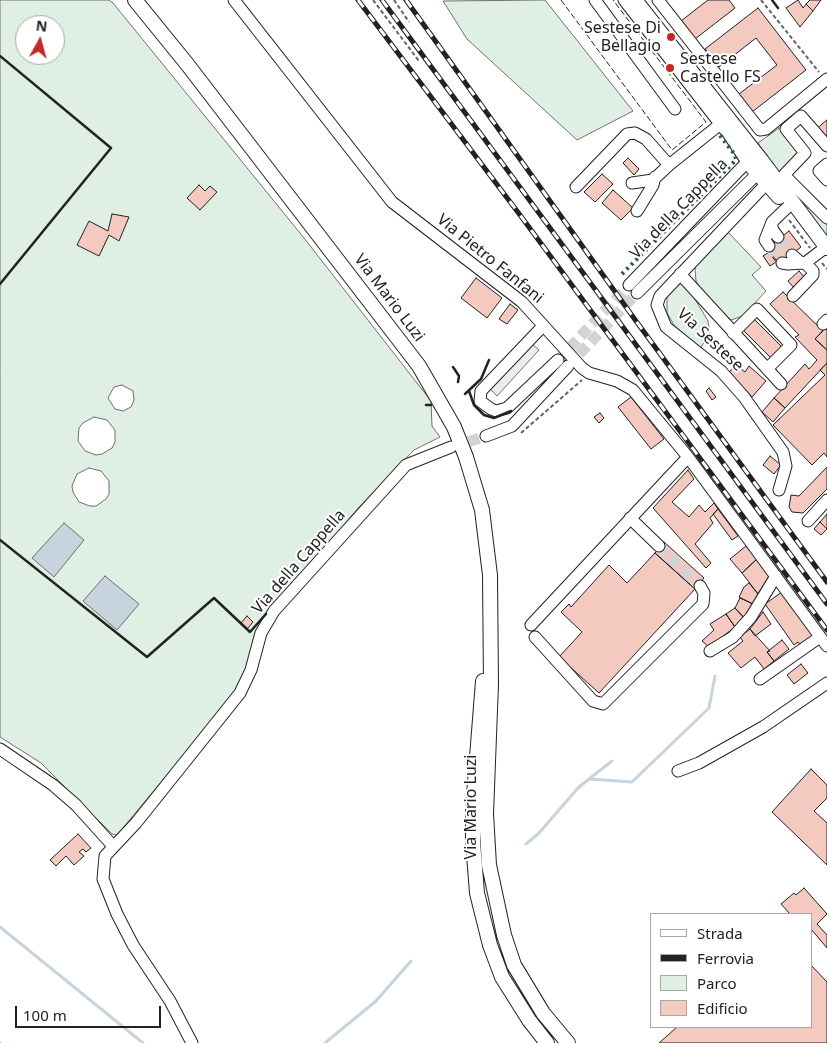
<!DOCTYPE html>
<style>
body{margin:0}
#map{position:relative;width:827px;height:1043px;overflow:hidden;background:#fff;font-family:"Noto Sans",sans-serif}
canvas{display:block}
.legend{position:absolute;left:650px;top:913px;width:162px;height:115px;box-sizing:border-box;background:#fff;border:1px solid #a7a7a7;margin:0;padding:6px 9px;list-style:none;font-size:15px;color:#222}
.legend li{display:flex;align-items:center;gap:10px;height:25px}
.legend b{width:25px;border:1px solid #a7a7a7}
.north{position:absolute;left:15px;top:15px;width:50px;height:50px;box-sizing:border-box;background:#fff;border:1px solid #a7a7a7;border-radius:50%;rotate:7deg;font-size:14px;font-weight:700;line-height:20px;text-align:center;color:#222}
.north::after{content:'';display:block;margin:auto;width:18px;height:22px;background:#c62828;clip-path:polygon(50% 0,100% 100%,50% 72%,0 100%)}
.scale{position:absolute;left:15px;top:1006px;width:146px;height:22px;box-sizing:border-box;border:2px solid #222;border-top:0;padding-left:6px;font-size:15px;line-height:18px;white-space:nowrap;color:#222;-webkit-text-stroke:4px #fff;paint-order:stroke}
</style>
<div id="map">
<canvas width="827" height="1043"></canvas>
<ul class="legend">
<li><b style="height:6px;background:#fff"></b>Strada</li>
<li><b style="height:6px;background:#222"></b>Ferrovia</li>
<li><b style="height:14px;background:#e0efe3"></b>Parco</li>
<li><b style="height:14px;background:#f3c9c0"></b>Edificio</li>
</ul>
<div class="north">N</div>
<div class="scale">100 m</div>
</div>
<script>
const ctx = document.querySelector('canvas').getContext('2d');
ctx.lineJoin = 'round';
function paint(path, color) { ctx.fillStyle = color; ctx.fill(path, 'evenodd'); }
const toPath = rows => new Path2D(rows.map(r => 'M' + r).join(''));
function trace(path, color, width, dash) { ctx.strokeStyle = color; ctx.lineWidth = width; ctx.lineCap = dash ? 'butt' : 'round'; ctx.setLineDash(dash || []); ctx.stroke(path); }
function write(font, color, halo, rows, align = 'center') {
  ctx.font = font + ' "Noto Sans",sans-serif'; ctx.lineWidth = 4; ctx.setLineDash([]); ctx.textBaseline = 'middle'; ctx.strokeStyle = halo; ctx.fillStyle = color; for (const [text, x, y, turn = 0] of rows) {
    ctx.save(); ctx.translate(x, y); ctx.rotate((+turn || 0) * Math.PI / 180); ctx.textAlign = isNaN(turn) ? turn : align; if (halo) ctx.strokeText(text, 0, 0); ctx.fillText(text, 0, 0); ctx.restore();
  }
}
const green = toPath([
 [0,0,109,0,113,3,304,238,431,401,432,426,440,437,414,450,359,507,259,625,254,636,250,661,235,693,117,835,112,834,41,763,0,737,0,0],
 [25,25,55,25,55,55,25,55,25,25],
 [122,385,133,391,134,400,131,407,123,411,115,409,108,398,114,387,122,385],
 [94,417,107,420,115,430,115,442,112,448,102,454,96,455,85,451,78,441,79,428,83,423,94,417],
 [89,468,101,471,109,481,109,494,106,499,96,506,90,506,79,502,73,492,72,486,77,474,89,468],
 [545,0,633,111,577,140,467,39,443,1,545,0],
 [779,128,786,129,805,153,784,175,827,218,827,238,777,175,758,143,779,128],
 [727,231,761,267,752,275,766,291,743,316,731,320,705,297,696,281,695,270,696,262,727,231],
 [680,280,690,291,708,321,710,333,700,349,674,325,667,313,667,293,680,280]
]);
paint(green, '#e0efe3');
trace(green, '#6f6f6f', 1);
const parking = toPath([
 [532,344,539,350,497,396,490,389,532,344]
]);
paint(parking, '#ededed');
trace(parking, '#6f6f6f', 1);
const water = toPath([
 [64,523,84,540,54,577,32,558,64,523],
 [105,576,139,604,117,630,83,601,105,576]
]);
paint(water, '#c7d3dd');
trace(water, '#6f6f6f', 1);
trace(toPath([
 [589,779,612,761],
 [526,844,539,833,578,788,589,779,632,782,709,708,715,676],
 [0,927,143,1043],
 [325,1043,376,1001,411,961]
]), '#c7d3dd', 3);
const building = toPath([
 [708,0,729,0,735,8,695,39,681,21,708,0],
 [798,0,803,8,806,4,813,11,800,27,786,8,798,0],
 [810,0,821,0,813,11,806,4,810,0],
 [758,8,806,70,752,112,739,94,777,65,756,38,719,67,705,49,758,8],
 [827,120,827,145,815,130,827,120],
 [628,158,639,169,634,175,623,163,628,158],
 [602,174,613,184,595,202,584,192,602,174],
 [199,185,205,191,210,186,217,192,200,210,187,198,199,185],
 [613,190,633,208,621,220,602,203,613,190],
 [112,214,129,217,119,241,109,235,99,256,77,245,89,221,108,231,112,214],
 [789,231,801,247,779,264,767,248,789,231],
 [769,252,776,262,770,266,763,256,769,252],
 [799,271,805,278,794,288,788,281,799,271],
 [476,278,502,298,487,318,461,298,476,278],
 [783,292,823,331,815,339,827,350,827,363,785,408,774,398,805,364,809,369,817,360,795,337,799,335,770,304,783,292],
 [510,304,518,310,507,324,499,319,510,304],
 [754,319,783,348,772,359,743,330,754,319],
 [827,326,827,350,815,339,827,326],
 [827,363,827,457,824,453,812,465,773,425,825,375,820,370,827,363],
 [737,365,745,372,749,366,766,381,752,397,729,372,737,365],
 [709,388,716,397,712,400,706,391,709,388],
 [631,397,664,439,651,449,618,407,631,397],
 [774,398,785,408,773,422,762,412,774,398],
 [600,413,604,418,599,423,594,417,600,413],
 [770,456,781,465,774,474,763,465,770,456],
 [827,467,827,489,803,513,792,512,789,507,791,495,799,496,827,467],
 [688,470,694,479,672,502,689,517,699,505,705,512,714,503,718,509,710,518,713,523,695,544,711,563,706,568,653,508,688,470],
 [718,509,738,536,732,540,713,514,718,509],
 [827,514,827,529,820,522,827,514],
 [820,522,827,529,821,535,814,529,820,522],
 [664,542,704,578,695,589,655,553,664,542],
 [746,546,757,559,742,573,730,559,746,546],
 [655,553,695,589,599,693,559,657,582,632,561,612,569,604,571,607,609,565,627,583,655,553],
 [757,559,770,575,758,594,742,573,757,559],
 [749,583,758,594,753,604,739,597,744,587,749,583],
 [782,592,815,638,802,647,798,642,794,645,765,604,782,592],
 [740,598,753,604,745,619,735,608,740,598],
 [735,608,745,619,735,627,726,614,735,608],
 [763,612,771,624,755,636,750,629,763,612],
 [726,614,735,627,709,647,702,641,714,630,710,624,726,614],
 [247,616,253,622,247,629,241,623,247,616],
 [750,629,770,651,767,652,774,661,764,669,755,657,741,668,728,653,743,641,740,637,750,629],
 [782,640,789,649,774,661,767,652,782,640],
 [801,664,808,673,794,684,787,675,801,664],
 [811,769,827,785,827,798,814,811,827,823,827,865,772,812,811,769],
 [78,834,91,848,86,852,83,849,79,852,84,856,74,865,66,856,56,866,50,860,78,834],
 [804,888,827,914,817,924,827,935,827,948,811,929,811,914,790,914,781,904,794,893,796,895,804,888],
 [811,965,827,982,827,1043,659,1043,677,1027,811,1027,811,965]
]);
paint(building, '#f3c9c0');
trace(building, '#222', 1);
trace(toPath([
 [778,237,792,255],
 [769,246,782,263],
 [558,360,629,285],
 [568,366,637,293],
 [453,447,486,436],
 [659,546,700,586]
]), '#d3d3d3', 11, [11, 5.5]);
const minor = toPath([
 [234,0,392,202,522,302,582,368,589,373,617,381,633,390,688,457,827,646],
 [595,0,675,109],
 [624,0,724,129],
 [658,0,760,130,766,129,827,79],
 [827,146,801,116,786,129,805,153,784,175,827,218],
 [827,164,819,171,827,180],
 [632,183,653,180,669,165],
 [767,183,660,296,657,305,666,327,721,371,744,397,783,452,786,466,779,490],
 [576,187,627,134,635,133,646,139,669,165,728,118],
 [637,211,653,185,655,177],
 [778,237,772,229,772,222,793,202],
 [769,246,765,240,772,222],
 [792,255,800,262,805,263,826,247],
 [782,263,788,264,803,263],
 [680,274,781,384],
 [629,285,748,161,753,165],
 [637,293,758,173,753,166],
 [793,296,813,275,813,271,805,263],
 [823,324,827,320],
 [543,326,481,391,480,401,491,409,496,411,507,408,558,360],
 [733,333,757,309,791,345,767,369],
 [486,436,512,426,568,366],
 [630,518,659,546],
 [808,521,827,500],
 [531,625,688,457],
 [535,637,593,701,603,704,703,604,704,593,700,586],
 [710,651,733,637,751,617,776,576],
 [760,679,820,637],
 [0,749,53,785,76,805,113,846],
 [678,771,699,763,763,727,827,683],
 [192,1043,170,1001,133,945,117,914,103,879,105,856,136,823,240,693,251,670,261,633,274,611,406,465,451,447]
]);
const major = toPath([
 [135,0,187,64,419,366,454,427,466,457,482,510,490,575,491,684,486,814,489,865,504,935,514,965,543,1013,568,1043],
 [635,0,762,161,827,248],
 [727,129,752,167,779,197],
 [483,681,473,808,473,842,477,893,490,945,502,977,529,1020,547,1043]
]);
trace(minor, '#222', 13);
trace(major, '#222', 16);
trace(toPath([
 [373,0,419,61],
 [394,0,409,22],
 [761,0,819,72],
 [789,220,810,248],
 [822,263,827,269],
 [521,433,582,380]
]), '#646464', 2, [4, 2.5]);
trace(minor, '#fff', 11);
trace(major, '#fff', 14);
const rail = toPath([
 [358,0,520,215,827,630],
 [382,0,827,604],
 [406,0,636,321,827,582]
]);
trace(rail, '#222', 5);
trace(rail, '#fff', 3, [9]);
trace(toPath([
 [622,274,736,160,735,155,718,133]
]), '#2f5e38', 4, [2.5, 4]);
trace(toPath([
 [561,0,672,150,706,122,613,0]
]), '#222', 1, [6, 2.5]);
trace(toPath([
 [772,0,778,8],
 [0,56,111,148,0,284],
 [453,367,459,376,458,382],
 [469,391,474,405,484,415,494,418,511,411],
 [465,394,481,379,489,360],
 [426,405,431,405],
 [0,540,147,657,214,598,250,632,266,614]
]), '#222', 2.5);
trace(toPath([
 [0,1042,0,1043]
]), '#c62828', 1, [18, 4, 2.5, 4]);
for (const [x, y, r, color] of [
 [671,37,5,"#c62828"],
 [670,68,5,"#c62828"]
]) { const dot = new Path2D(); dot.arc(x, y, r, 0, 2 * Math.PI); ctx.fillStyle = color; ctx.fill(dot); trace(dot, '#fff', 2); }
write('16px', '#222', '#fff', [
 ["Sestese Di",661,28],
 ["Bellagio",661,46],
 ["Sestese",680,59,"left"],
 ["Castello FS",680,77,"left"]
], 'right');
write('16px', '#222', '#fff', [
 ["Via della Cappella",679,209,-46],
 ["Via Pietro Fanfani",490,259,39],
 ["Via Mario Luzi",389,298,53],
 ["Via Sestese",710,340,43],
 ["Via della Cappella",299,562,-49],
 ["Via Mario Luzi",471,807,-90]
]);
</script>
